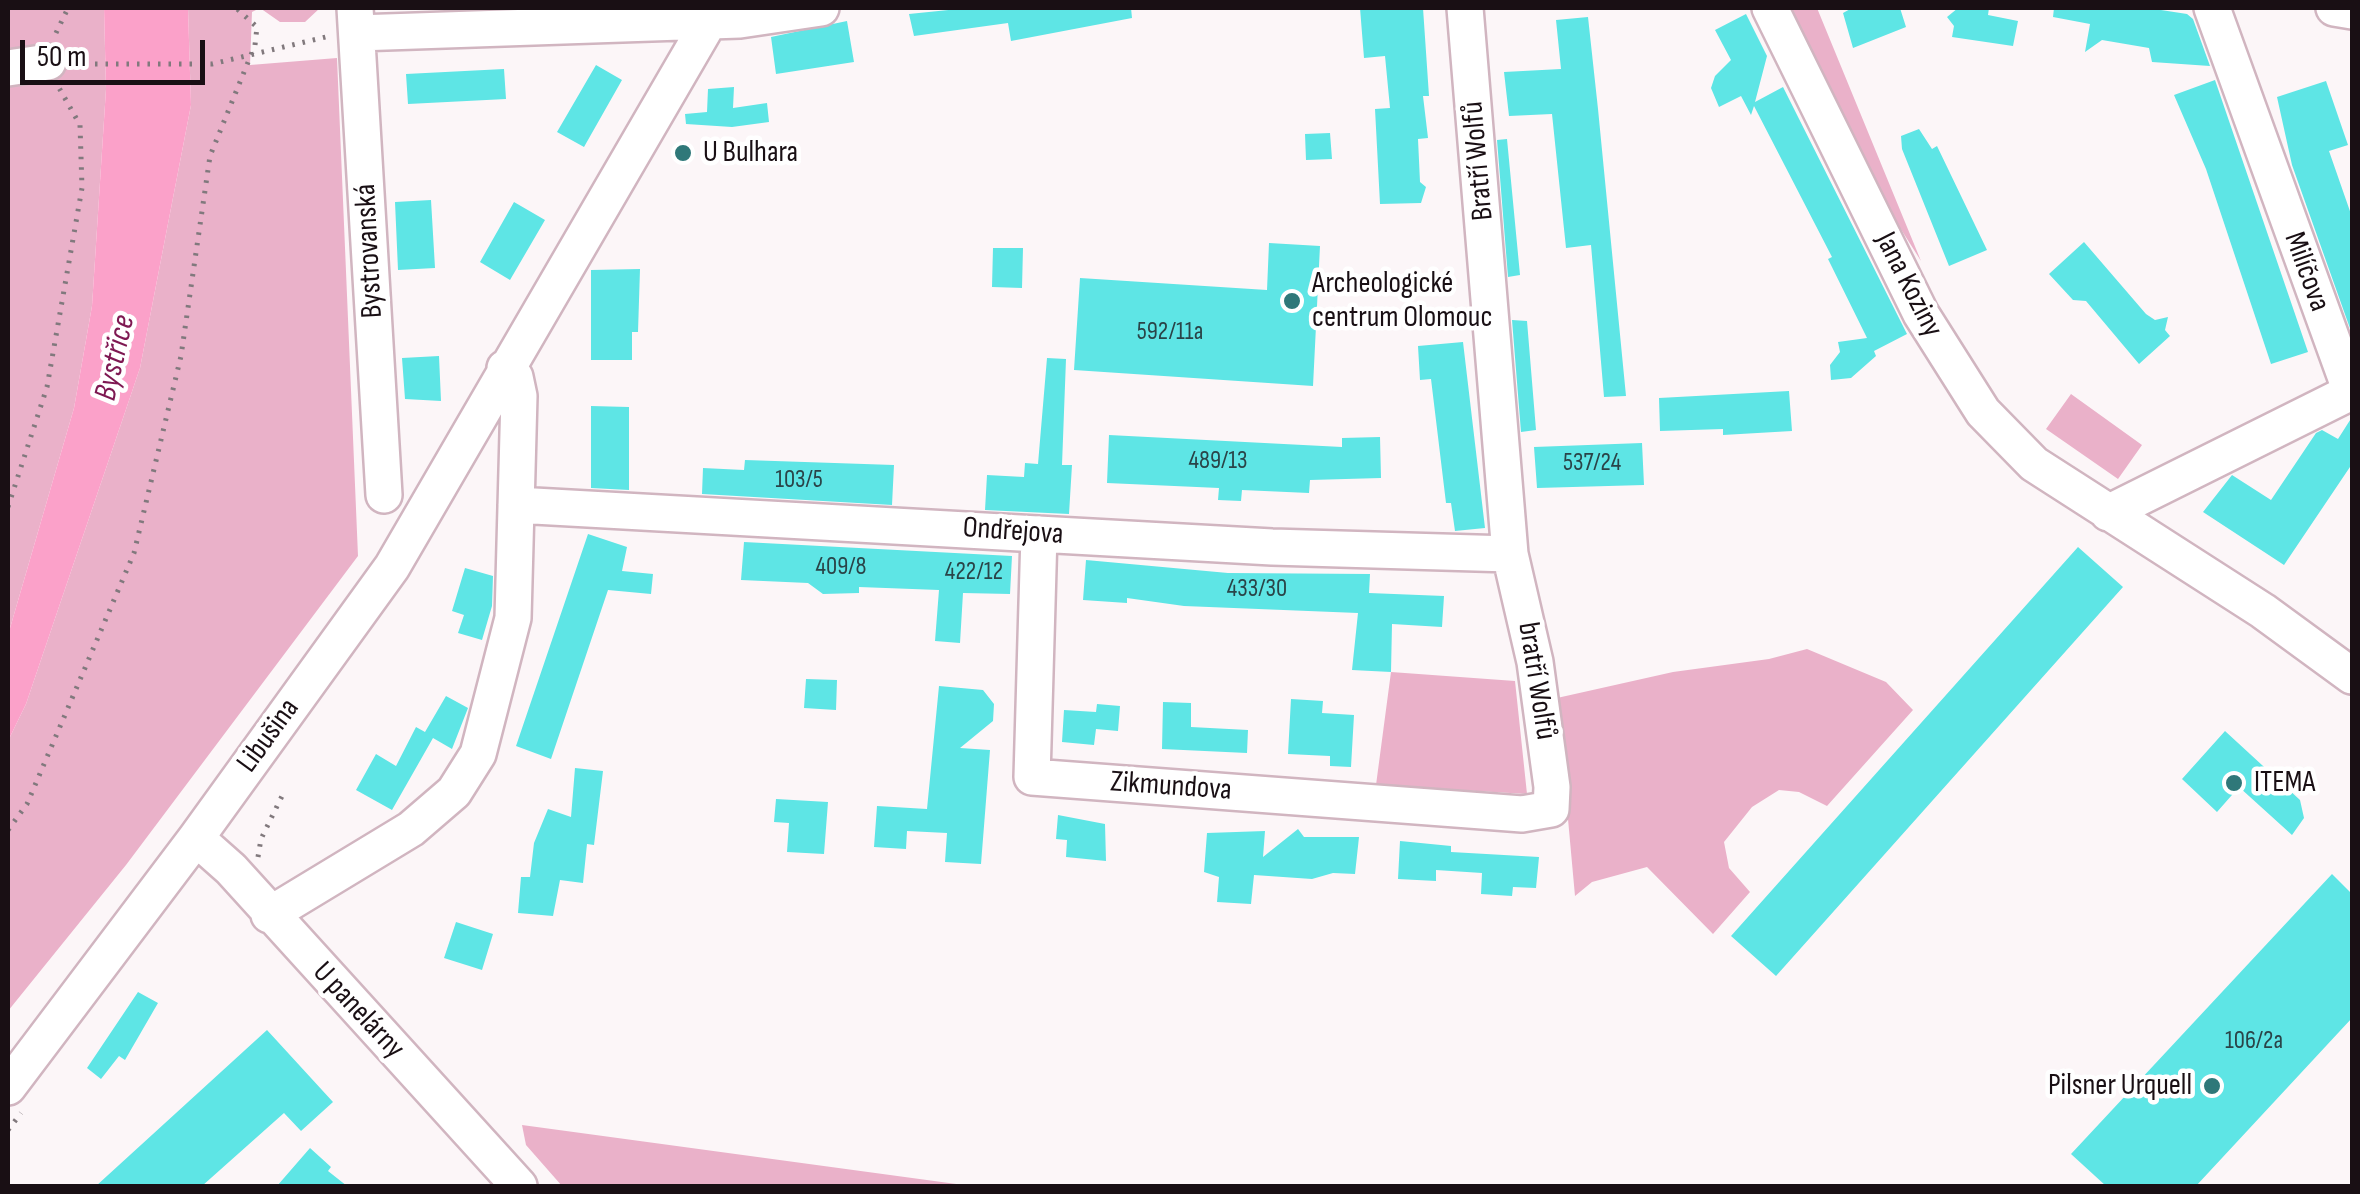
<!DOCTYPE html>
<meta charset="utf-8">
<style>
body{margin:0}
#map{position:relative;width:2360px;height:1194px;overflow:hidden;background:#fcf6f8;font-family:"Sofia Sans Condensed",sans-serif}
canvas{display:block}
.frame{position:absolute;inset:0;border:10px solid #190f14;pointer-events:none}
.scale{position:absolute;left:20px;top:40px;width:185px;height:45px;box-sizing:border-box;border:5px solid #190f14;border-top:0;padding-left:12px;font-size:30px;line-height:35px;white-space:nowrap;color:#190f14;-webkit-text-stroke:8px #fff;paint-order:stroke}
</style>
<div id="map">
<canvas width="2360" height="1194"></canvas>
<div class="frame"></div>
<div class="scale">50 m</div>
</div>
<script>
const ctx = document.querySelector('canvas').getContext('2d');
ctx.lineJoin = 'round';
function paint(path, color) { ctx.fillStyle = color; ctx.fill(path, 'evenodd'); }
const toPath = rows => new Path2D(rows.map(r => 'M' + r).join(''));
function trace(path, color, width, dash) { ctx.strokeStyle = color; ctx.lineWidth = width; ctx.lineCap = dash ? 'butt' : 'round'; ctx.setLineDash(dash || []); ctx.stroke(path); }
function write(font, color, halo, rows, align = 'center') {
  ctx.font = font + ' "Sofia Sans Condensed",sans-serif'; ctx.lineWidth = 9; ctx.setLineDash([]); ctx.textBaseline = 'middle'; ctx.strokeStyle = halo; ctx.fillStyle = color; for (const [text, x, y, turn = 0] of rows) {
    ctx.save(); ctx.translate(x, y); ctx.rotate((+turn || 0) * Math.PI / 180); ctx.textAlign = isNaN(turn) ? turn : align; if (halo) ctx.strokeText(text, 0, 0); ctx.fillText(text, 0, 0); ctx.restore();
  }
}
paint(toPath([
 [8,8,104,8,106,89,92,306,74,408,8,635],
 [188,8,320,8,305,22,280,22,260,8,252,12,250,65,337,58,358,556,126,865,8,1011,8,741,26,704,140,368,191,105],
 [1783,8,1817,8,1921,261,1866,174],
 [2071,394,2142,445,2118,479,2046,429],
 [1807,649,1886,682,1913,710,1827,806,1799,792,1779,790,1752,807,1724,842,1729,868,1750,892,1713,934,1647,867,1592,882,1575,896,1557,698,1673,672,1769,659],
 [1391,672,1515,681,1527,794,1376,785],
 [522,1125,971,1186,562,1186,526,1145]
]), '#eab1c9');
paint(toPath([
 [104,8,188,8,191,105,140,368,26,704,8,741,8,635,74,408,92,306,106,89]
]), '#fba1c9');
paint(toPath([
 [968,8,1131,8,1132,18,1011,41,1008,23,914,36,909,14],
 [1360,8,1423,8,1429,96,1423,96,1428,138,1418,139,1420,182,1426,187,1421,203,1380,204,1375,109,1390,108,1385,56,1364,58],
 [1852,8,1900,8,1906,27,1853,48,1843,13],
 [1958,8,1989,8,1988,15,2018,21,2013,46,1952,37,1954,26,1947,17],
 [2054,8,2148,8,2187,14,2193,19,2210,66,2152,62,2149,48,2102,40,2085,52,2090,24,2053,17],
 [1746,14,1767,56,1755,102,1783,87,1907,334,1874,351,1876,356,1851,378,1831,380,1830,365,1840,352,1838,342,1867,338,1828,259,1832,257,1754,106,1751,115,1741,96,1719,107,1711,88,1715,76,1731,60,1715,30],
 [1588,17,1598,109,1626,396,1604,397,1591,245,1566,248,1552,114,1509,116,1504,72,1561,69,1556,20],
 [847,21,854,62,776,74,771,37],
 [596,65,622,80,584,147,557,132],
 [504,69,506,99,408,104,406,74],
 [2215,80,2308,352,2271,364,2206,169,2174,95],
 [2326,81,2348,145,2329,151,2352,217,2352,334,2292,165,2277,97],
 [734,87,733,108,767,103,769,122,732,127,686,124,685,114,707,112,708,89],
 [1919,129,1932,149,1937,146,1987,250,1949,266,1902,149,1901,136],
 [1330,133,1332,159,1306,160,1305,134],
 [1507,139,1520,275,1508,277,1497,140],
 [431,200,435,268,398,270,395,202],
 [514,202,545,220,510,280,480,262],
 [2084,242,2146,314,2155,320,2168,317,2165,330,2170,336,2139,364,2086,301,2073,300,2049,274],
 [1269,243,1320,246,1313,386,1074,370,1080,278,1267,290],
 [993,248,1023,248,1022,288,992,287],
 [640,269,638,332,632,332,632,360,591,360,591,270],
 [1512,320,1527,321,1536,430,1521,432],
 [1463,342,1485,528,1455,531,1451,503,1446,503,1431,379,1420,380,1418,346],
 [439,356,441,401,405,399,402,358],
 [1047,358,1066,359,1062,465,1072,465,1069,514,985,510,987,475,1024,477,1025,463,1038,464],
 [1789,391,1792,431,1723,435,1723,429,1660,431,1659,398],
 [591,406,629,407,629,490,591,488],
 [2352,417,2352,464,2284,565,2203,512,2232,475,2271,500,2316,433,2322,430,2338,439],
 [1109,435,1342,447,1342,438,1380,437,1381,478,1310,480,1309,493,1242,490,1241,501,1218,500,1219,488,1107,483],
 [1642,443,1644,485,1537,488,1534,447],
 [745,460,894,465,892,505,702,494,703,468,744,470],
 [588,534,627,547,622,571,653,574,651,594,608,590,551,759,516,746],
 [744,542,1012,556,1010,594,963,593,960,643,935,641,939,590,859,587,859,593,823,594,808,583,741,580],
 [2078,547,2123,587,1776,976,1731,936],
 [1086,560,1228,573,1370,574,1369,593,1444,596,1442,627,1392,624,1391,672,1352,670,1358,613,1184,606,1127,598,1127,603,1083,600],
 [465,568,493,576,492,606,482,640,458,633,464,615,452,611],
 [806,679,837,680,836,710,804,708],
 [939,686,983,690,994,704,993,721,960,748,990,750,981,864,945,862,947,833,907,831,906,849,874,847,877,806,927,809],
 [446,696,468,708,452,749,433,738,392,810,356,790,376,754,396,766,416,727,425,732],
 [1291,699,1323,701,1322,713,1354,715,1351,767,1330,766,1330,756,1288,754],
 [1163,702,1191,703,1191,727,1248,730,1247,753,1162,749],
 [1097,704,1120,706,1118,731,1096,729,1094,745,1062,742,1064,710,1096,712],
 [2225,731,2300,800,2304,818,2292,835,2239,787,2217,812,2182,779],
 [575,768,603,771,594,845,587,844,583,883,560,880,553,916,518,913,521,877,530,877,534,843,548,809,571,817],
 [776,799,828,802,824,854,787,852,789,823,774,822],
 [1058,815,1105,824,1106,861,1066,857,1067,840,1056,839],
 [1298,829,1304,837,1359,837,1355,874,1333,873,1312,879,1254,875,1251,904,1217,902,1219,877,1204,872,1207,833,1265,831,1263,857],
 [1400,841,1451,846,1451,852,1539,857,1536,888,1513,887,1512,896,1481,894,1482,873,1436,870,1436,881,1398,879],
 [2332,874,2352,894,2352,1018,2196,1186,2106,1186,2071,1154],
 [456,922,493,934,482,970,444,958],
 [138,992,158,1003,125,1060,119,1056,101,1079,87,1068],
 [267,1030,333,1102,301,1131,284,1113,202,1186,96,1186],
 [310,1148,331,1167,328,1171,347,1186,277,1186]
]), '#5ee5e5');
const minor = toPath([
 [355,8,384,495],
 [1770,8,1921,314,1983,412,2034,464,2263,611,2352,676],
 [2334,8,2352,11],
 [357,33,740,20,821,8],
 [8,68,48,62],
 [516,505,1272,547,1510,554],
 [2108,513,2351,392,2212,8],
 [1039,534,1032,777,1522,814,1551,809,1552,787,1535,662,1510,554,1465,8],
 [196,838,231,869,519,1186],
 [269,915,411,829,454,792,478,754,513,618,519,396,515,377,505,368],
 [8,1087,196,838,392,567,717,8]
]);
trace(minor, '#d1b5c0', 40);
trace(toPath([
 [56,33,68,8],
 [74,64,212,64,330,36],
 [8,507,47,387,82,188,80,125,58,86],
 [8,830,27,804,134,553,181,356,210,156,255,45,257,27,236,8],
 [258,857,261,839,282,796],
 [8,1130,21,1113]
]), '#81797d', 5, [2.5, 8]);
trace(minor, '#fff', 35);
for (const [x, y, r, color] of [
 [683,153,10,"#2f7879"],
 [1292,301,10,"#2f7879"],
 [2234,783,10,"#2f7879"],
 [2212,1086,10,"#2f7879"]
]) { const dot = new Path2D(); dot.arc(x, y, r, 0, 2 * Math.PI); ctx.fillStyle = color; ctx.fill(dot); trace(dot, '#fff', 4); }
write('25px', '#2a4448', null, [
 ["592/11a",1170,333],
 ["489/13",1218,462],
 ["537/24",1592,464],
 ["103/5",799,481],
 ["409/8",841,568],
 ["422/12",974,573],
 ["433/30",1257,590],
 ["106/2a",2254,1042]
]);
write('30px', '#190f14', '#fff', [
 ["U Bulhara",703,153],
 ["Archeologické",1312,284],
 ["centrum Olomouc",1312,318],
 ["ITEMA",2254,783],
 ["Pilsner Urquell",2192,1086,"right"]
], 'left');
write('30px', '#190f14', '#fff', [
 ["Bratří Wolfů",1479,161,-95],
 ["Bystrovanská",370,251,-93],
 ["Milíčova",2306,272,70],
 ["Jana Koziny",1908,285,63],
 ["Ondřejova",1013,532,4],
 ["bratří Wolfů",1536,681,81],
 ["Libušina",269,736,-54],
 ["Zikmundova",1171,787,4],
 ["U panelárny",358,1011,47]
]);
write('italic 32px', '#7e1852', '#fff', [
 ["Bystřice",116,358,-77]
]);
</script>
